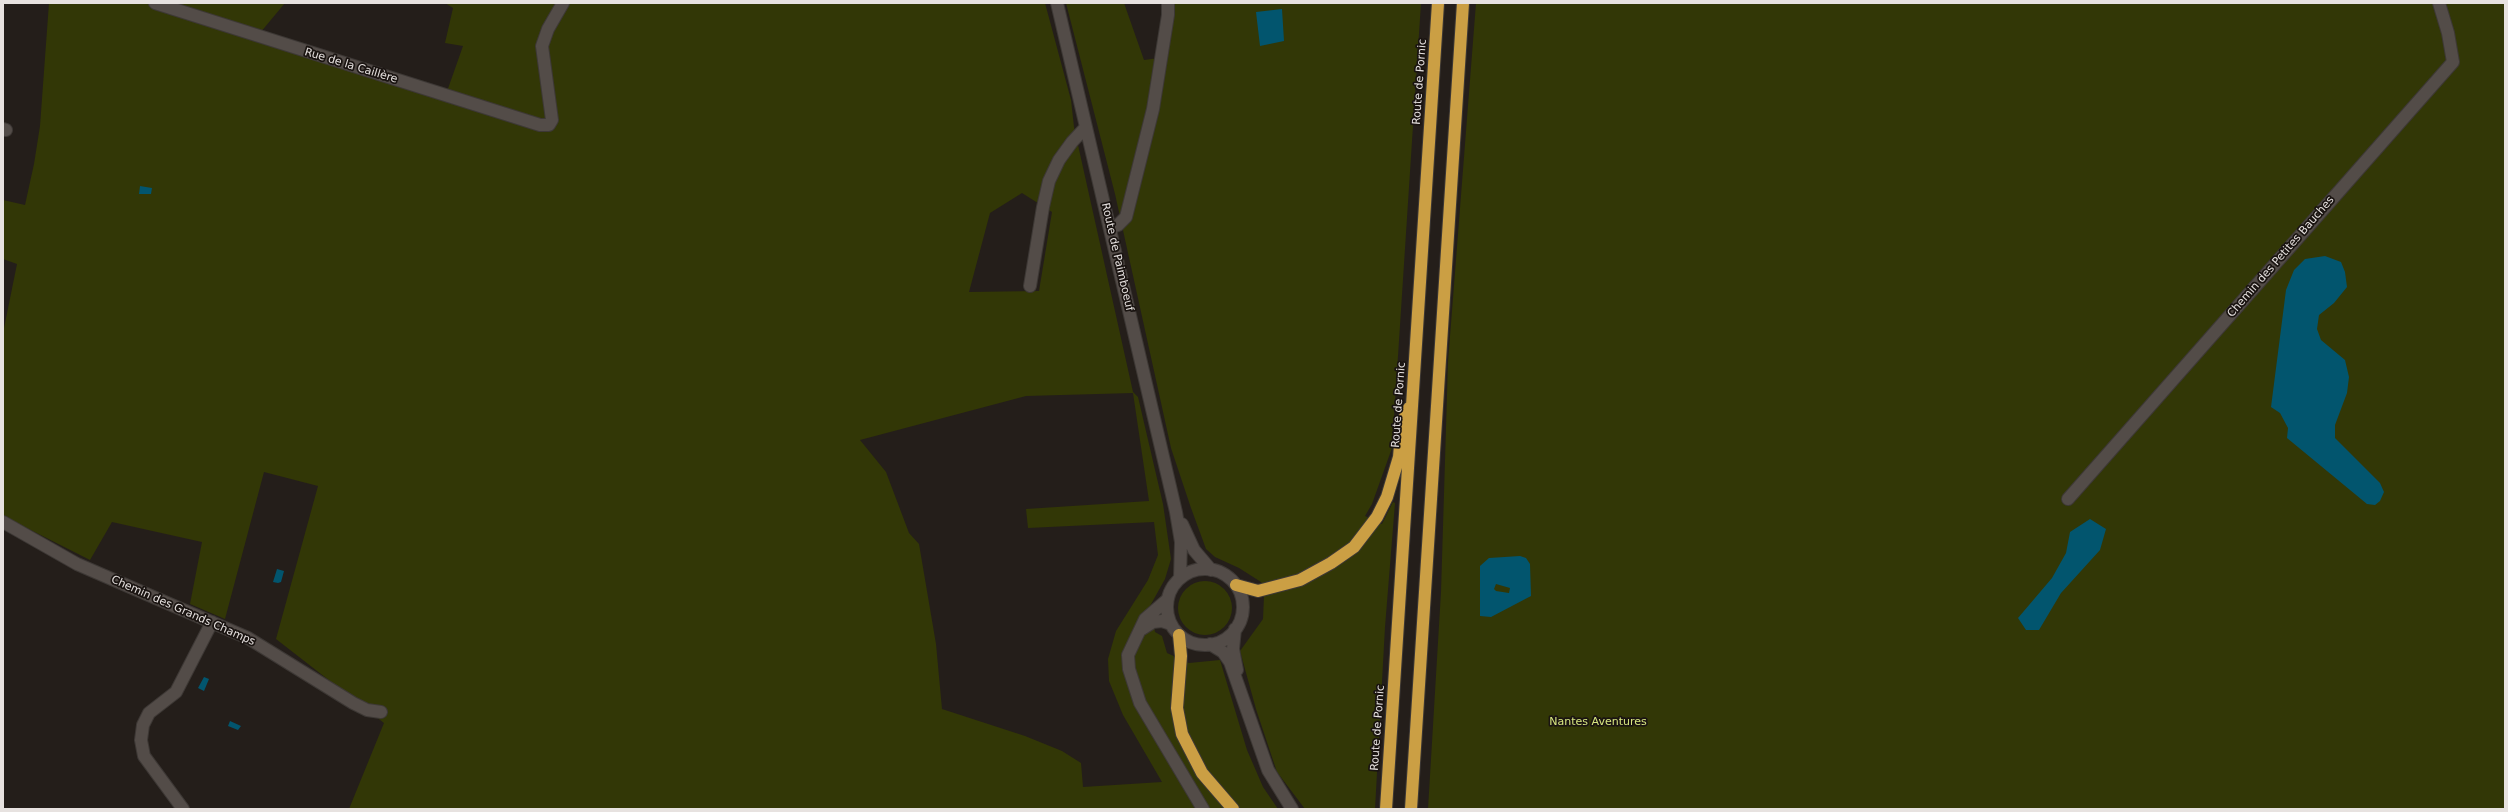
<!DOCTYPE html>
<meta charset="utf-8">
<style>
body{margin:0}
#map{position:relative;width:2508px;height:812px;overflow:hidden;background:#241e1a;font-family:"DejaVu Sans",sans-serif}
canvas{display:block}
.frame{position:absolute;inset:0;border:4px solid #e7e2e0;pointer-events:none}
</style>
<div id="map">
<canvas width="2508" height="812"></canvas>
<div class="frame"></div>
</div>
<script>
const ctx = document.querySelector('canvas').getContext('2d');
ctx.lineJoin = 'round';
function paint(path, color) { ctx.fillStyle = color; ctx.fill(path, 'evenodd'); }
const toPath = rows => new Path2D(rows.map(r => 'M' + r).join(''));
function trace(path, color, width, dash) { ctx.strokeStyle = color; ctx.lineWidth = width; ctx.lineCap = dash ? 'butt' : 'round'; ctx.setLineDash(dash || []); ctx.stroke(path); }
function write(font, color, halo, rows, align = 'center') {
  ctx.font = font + ' "DejaVu Sans",sans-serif'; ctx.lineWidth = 3.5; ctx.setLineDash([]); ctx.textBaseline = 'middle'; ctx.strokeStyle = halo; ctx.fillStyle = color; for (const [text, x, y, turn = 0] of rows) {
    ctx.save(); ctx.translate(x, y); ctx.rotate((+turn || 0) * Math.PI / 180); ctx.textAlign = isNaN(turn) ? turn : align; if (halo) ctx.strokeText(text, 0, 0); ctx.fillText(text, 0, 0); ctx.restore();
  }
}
paint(toPath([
 [49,3,285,3,260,33,260,43,444,100,463,46,445,43,453,8,445,3,1045,3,1071,100,1074,127,1133,392,1138,397,1163,504,1171,559,1165,579,1150,606,1155,632,1162,636,1167,653,1189,663,1220,660,1247,750,1263,787,1278,809,349,809,384,723,276,639,318,486,264,472,225,619,190,604,202,542,112,522,90,560,3,516,3,333,17,264,3,259,3,200,25,205,34,164,40,126],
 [1022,193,1052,212,1039,291,969,292,990,213],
 [1133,393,1149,501,1026,509,1028,528,1154,522,1158,555,1148,580,1116,631,1108,659,1109,681,1123,715,1162,782,1083,787,1081,763,1062,751,1025,736,942,709,936,644,919,544,909,533,886,472,860,440,1026,396],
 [1066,3,1124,3,1144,60,1166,57,1175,3,1421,3,1392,448,1372,504,1365,516,1382,524,1393,502,1395,503,1385,627,1375,809,1305,809,1277,772,1256,709,1240,651,1263,619,1264,596,1261,582,1239,568,1215,557,1206,549,1191,508,1171,448,1115,194],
 [1476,3,2505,3,2505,809,1428,809,1441,592,1448,362],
 '1178 608a27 27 0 1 1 54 0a27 27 0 1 1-54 0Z'
]), '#323706');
paint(toPath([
 [1282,9,1284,41,1260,46,1256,12],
 [140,186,152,188,151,194,139,194],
 [2325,256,2341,262,2345,272,2347,287,2334,303,2319,315,2317,329,2321,340,2345,360,2349,377,2347,393,2335,425,2335,438,2380,483,2384,492,2380,501,2375,505,2367,504,2287,438,2288,428,2280,413,2271,407,2286,290,2294,270,2305,259],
 [2090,519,2106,529,2100,550,2061,593,2039,630,2026,630,2018,618,2052,578,2066,553,2070,532],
 [1520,556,1526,558,1530,564,1531,596,1491,617,1480,616,1480,566,1489,558],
 [1496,584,1510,588,1509,593,1496,591,1494,589],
 [277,569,284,571,281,582,278,583,273,582],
 [204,677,209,679,204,691,198,688],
 [230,721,241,726,238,730,228,726]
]), '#02556e');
const minor = toPath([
 [155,3,540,125,549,125,552,120,542,46,548,29,563,3],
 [1057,3,1176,512,1181,542,1180,578],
 [3,129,6,130],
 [1110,228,1118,225,1126,217,1153,109,1168,15,1168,3],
 [1030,286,1043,207,1049,181,1059,160,1072,142,1086,127],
 [2068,499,2453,62,2448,33,2439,3],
 [3,522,77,564,248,638,353,703,367,710,381,712],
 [1182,524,1194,550,1211,570],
 '1167 607a38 38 0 1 1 76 0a38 38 0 1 1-76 0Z',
 [1168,599,1145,619,1128,655,1129,669,1140,703,1203,809],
 [1142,629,1153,622,1162,621,1171,624],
 [1235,629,1233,649,1237,670],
 [1210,644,1223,652,1230,662,1268,770,1292,809],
 [183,809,144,756,141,740,143,725,149,713,176,692,212,622]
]);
const highway = toPath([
 [1236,585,1258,591,1300,580,1331,563,1354,547,1377,517,1387,497,1399,457,1402,423,1409,408],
 [1179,635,1181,656,1177,708,1182,734,1202,773,1233,809],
 [1386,809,1438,3],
 [1411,809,1463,3]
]);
trace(minor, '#3d3835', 14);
trace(highway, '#3d3835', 14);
trace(minor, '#534c48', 12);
trace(highway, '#cb9f44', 12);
write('11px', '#e7e2e0', '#1a1411', [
 ["Rue de la Caillère",351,66,17],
 ["Route de Pornic",1420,82,-86],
 ["Route de Paimboeuf",1117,257,77],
 ["Chemin des Petites Bauches",2281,257,-49],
 ["Route de Pornic",1399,405,-86],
 ["Chemin des Grands Champs",183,611,24],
 ["Route de Pornic",1378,728,-86]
]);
write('11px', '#d8e780', '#1a1411', [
 ["Nantes Aventures",1598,722]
]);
</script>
